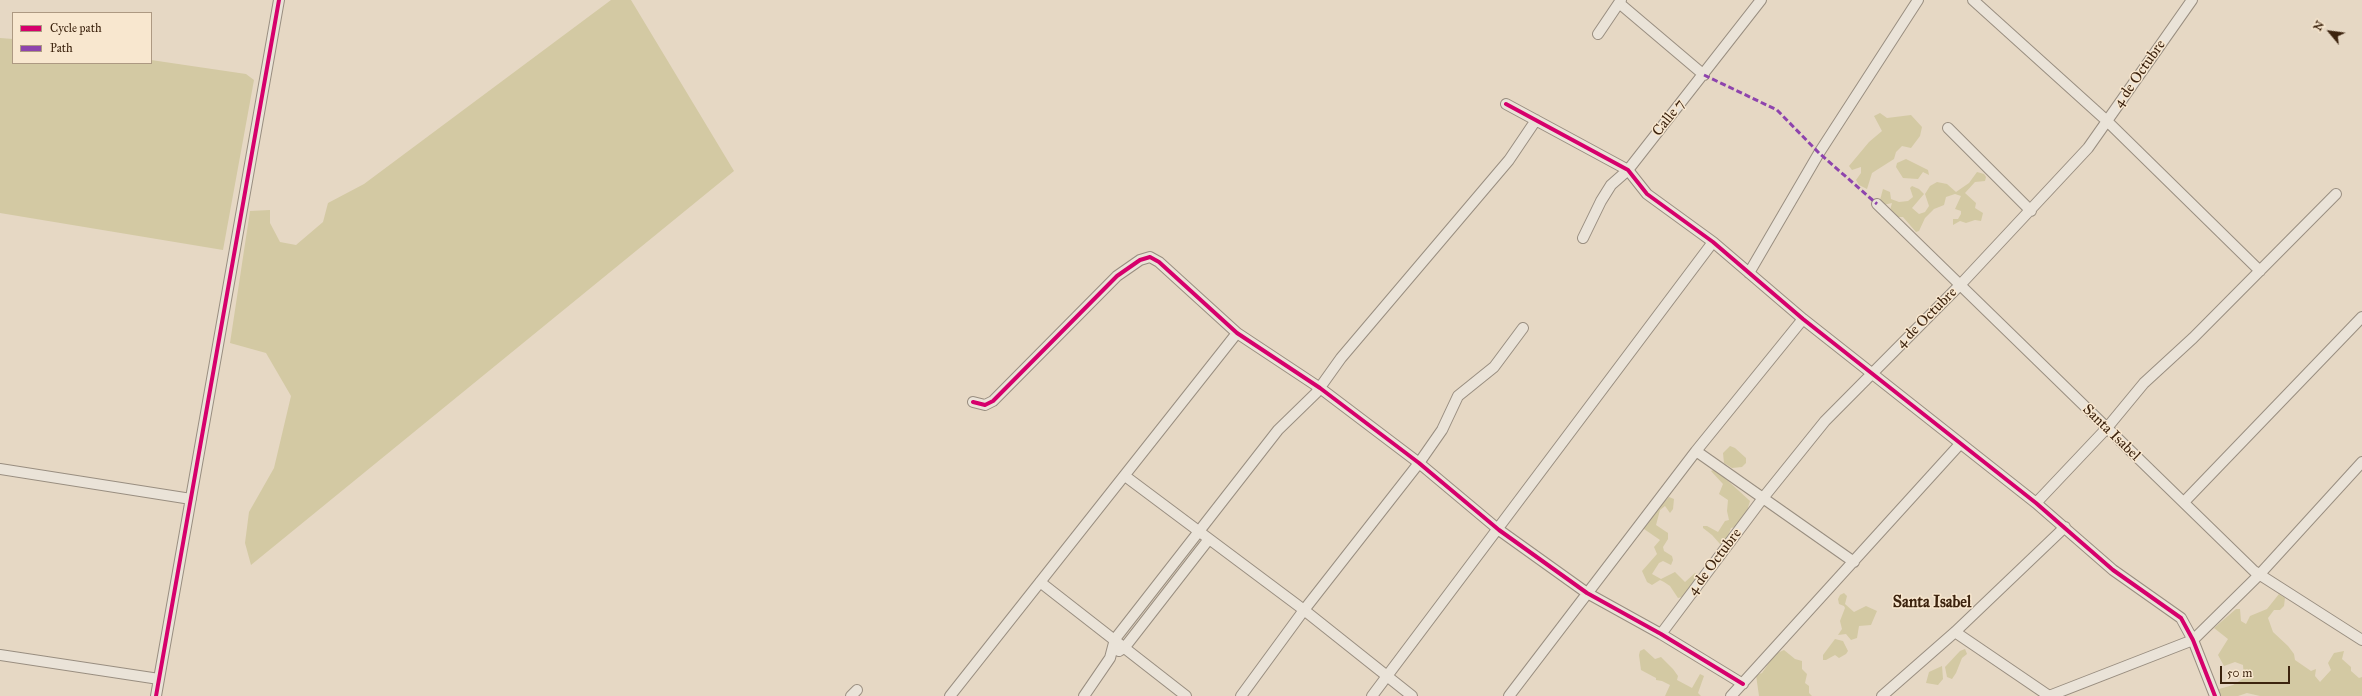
<!DOCTYPE html>
<style>
body{margin:0}
#map{position:relative;width:2362px;height:696px;overflow:hidden;background:#e6d8c4;font-family:"IM FELL Great Primer",serif}
canvas{display:block}
.legend{position:absolute;left:12px;top:12px;width:140px;height:52px;box-sizing:border-box;background:#f8e7cf;border:1px solid #ad9982;margin:0;padding:5px 7px;list-style:none;font-size:12px;color:#3c230e}
.legend li{display:flex;align-items:center;gap:8px;height:20px}
.legend b{width:20px;border:1px solid #ad9982}
.north{position:absolute;left:2310px;top:12px;width:40px;height:40px;-webkit-text-stroke:3px #f8e7cf;paint-order:stroke;rotate:299deg;font-size:11px;font-weight:700;line-height:16px;text-align:center;color:#3c230e}
.north::after{content:'';display:block;margin:auto;width:14px;height:18px;background:#3c230e;clip-path:polygon(50% 0,100% 100%,50% 72%,0 100%)}
.scale{position:absolute;left:2220px;top:666px;width:70px;height:18px;box-sizing:border-box;border:2px solid #3c230e;border-top:0;padding-left:5px;font-size:12px;line-height:14px;white-space:nowrap;color:#3c230e;-webkit-text-stroke:3px #f8e7cf;paint-order:stroke}
</style>
<div id="map">
<canvas width="2362" height="696"></canvas>
<ul class="legend">
<li><b style="height:5px;background:#d6006c"></b>Cycle path</li>
<li><b style="height:5px;background:#8e44ad"></b>Path</li>
</ul>
<div class="north">N</div>
<div class="scale">50 m</div>
</div>
<script>
const ctx = document.querySelector('canvas').getContext('2d');
ctx.lineJoin = 'round';
function paint(path, color) { ctx.fillStyle = color; ctx.fill(path, 'evenodd'); }
const toPath = rows => new Path2D(rows.map(r => 'M' + r).join(''));
function trace(path, color, width, dash) { ctx.strokeStyle = color; ctx.lineWidth = width; ctx.lineCap = dash ? 'butt' : 'round'; ctx.setLineDash(dash || []); ctx.stroke(path); }
function write(font, color, halo, rows, align = 'center') {
  ctx.font = font + ' "IM FELL Great Primer",serif'; ctx.lineWidth = 3; ctx.setLineDash([]); ctx.textBaseline = 'middle'; ctx.strokeStyle = halo; ctx.fillStyle = color; for (const [text, x, y, turn = 0] of rows) {
    ctx.save(); ctx.translate(x, y); ctx.rotate((+turn || 0) * Math.PI / 180); ctx.textAlign = isNaN(turn) ? turn : align; if (halo) ctx.strokeText(text, 0, 0); ctx.fillText(text, 0, 0); ctx.restore();
  }
}
paint(toPath([
 [611,0,631,0,734,171,251,565,245,543,249,512,274,468,291,396,266,353,230,343,250,211,270,210,270,223,280,242,296,245,323,222,328,203,364,184],
 [0,38,13,39,13,63,151,63,151,60,246,74,254,80,223,250,0,213],
 [1880,113,1887,118,1911,115,1922,127,1920,136,1911,148,1902,146,1896,152,1894,159,1872,173,1867,189,1859,185,1856,180,1861,173,1861,167,1852,170,1849,166,1869,142,1882,131,1874,116],
 [1906,159,1928,170,1929,175,1923,172,1918,179,1903,178,1896,167,1897,163],
 [1977,172,1984,174,1986,177,1985,181,1975,182,1965,193,1976,203,1975,208,1983,213,1981,221,1975,220,1966,223,1960,221,1953,225,1953,219,1958,219,1961,214,1961,211,1955,209,1961,196,1955,194,1946,197,1944,205,1934,209,1925,218,1919,231,1916,232,1903,217,1893,217,1890,210,1892,203,1883,205,1880,200,1883,189,1890,192,1891,199,1899,202,1908,201,1913,197,1910,188,1912,186,1919,189,1924,194,1912,208,1919,214,1925,212,1929,206,1925,194,1930,186,1937,182,1947,184,1956,192,1969,183],
 [1730,446,1735,448,1746,458,1746,463,1742,467,1732,468,1724,463,1723,453],
 [1715,469,1750,501,1747,511,1735,527,1731,528,1725,543,1720,544,1712,535,1703,528,1703,526,1707,526,1718,532,1725,521,1729,520,1727,511,1728,500,1719,494,1723,484,1711,471],
 [1669,497,1674,499,1673,509,1670,513,1665,506,1660,510,1656,525,1668,533,1668,539,1663,547,1664,551,1672,556,1673,560,1671,565,1663,561,1659,563,1652,574,1661,579,1675,572,1685,582,1695,573,1697,574,1697,578,1682,597,1678,598,1670,586,1664,582,1660,580,1652,585,1647,582,1642,571,1657,554,1654,547,1660,540,1644,529,1644,523],
 [1844,593,1847,596,1845,604,1854,612,1866,606,1877,611,1871,625,1859,626,1857,638,1851,640,1846,634,1838,635,1842,629,1840,621,1845,608,1844,606,1839,604,1838,599,1840,595],
 [2279,594,2285,598,2284,606,2280,610,2274,610,2268,618,2273,632,2288,646,2294,654,2295,660,2311,671,2316,669,2315,676,2320,682,2331,670,2328,663,2334,653,2344,651,2342,659,2351,667,2351,671,2359,678,2362,677,2362,696,2260,696,2247,693,2238,696,2219,696,2219,689,2233,685,2244,678,2243,665,2235,662,2224,666,2218,655,2228,639,2214,628,2236,609,2240,609,2241,621,2246,624,2250,616,2267,609],
 [1835,639,1843,641,1848,651,1846,654,1839,658,1835,655,1826,660,1823,660,1823,655],
 [1644,649,1655,659,1661,657,1673,669,1678,676,1677,680,1692,688,1700,674,1704,676,1698,693,1701,696,1665,696,1670,685,1662,681,1656,680,1656,678,1641,670,1639,655,1640,651],
 [1965,649,1967,654,1962,658,1956,673,1952,679,1947,677,1945,667,1960,651],
 [1784,650,1795,659,1802,661,1802,669,1807,674,1805,683,1809,686,1809,693,1812,696,1759,696,1756,675,1762,673,1775,654],
 [1942,666,1943,679,1938,685,1926,683,1929,672]
]), '#d3c9a3');
const minor = toPath([
 [1973,0,2107,121,2260,271],
 [1619,3,1704,75],
 [1598,34,1621,0],
 [1506,104,1628,170,1647,194,1713,242,1803,319,2036,503,2113,570,2181,618,2193,640,2215,696],
 [1948,128,2031,211],
 [1877,204,2254,571,2362,640],
 [1583,238,1601,201,1611,185,1628,170,1761,0],
 [1749,273,1819,153,1918,0],
 [973,402,985,405,993,401,1117,276,1140,260,1150,257,1159,262,1237,333,1320,388,1419,463,1499,530,1587,593,1661,634,1743,684],
 [1696,451,1854,562],
 [0,469,191,499],
 [1125,476,1304,610,1412,696],
 [2184,502,2362,317],
 [2036,503,2106,429,2144,383,2193,338,2336,194],
 [1040,582,1186,696],
 [1955,632,2049,696],
 [1661,634,1763,498,1825,421,1961,284,2088,148,2192,0],
 [1119,651,1125,647,1209,539],
 [0,655,159,679],
 [156,696,279,0],
 [851,696,857,690],
 [950,696,1237,333],
 [1084,696,1110,658,1115,639,1278,430,1316,393,1341,358,1509,160,1536,120],
 [1241,696,1304,610,1419,463,1442,430,1458,396,1494,367,1523,328],
 [1372,696,1713,242],
 [1509,696,1696,451,1803,319],
 [1731,696,1960,444],
 [1882,696,1955,632,2065,527],
 [2049,696,2193,640,2259,575,2362,462]
]);
trace(minor, '#998e80', 12);
trace(minor, '#eae3d8', 10);
trace(toPath([
 [1704,75,1777,110,1819,153,1877,204]
]), '#8e44ad', 3, [6, 3]);
trace(toPath([
 [1506,104,1628,170,1647,194,1713,242,1803,319,2036,503,2113,570,2181,618,2193,640,2215,696],
 [973,402,985,405,993,401,1117,276,1140,260,1150,257,1159,262,1237,333,1320,388,1419,463,1499,530,1587,593,1661,634,1743,684],
 [156,696,279,0]
]), '#d6006c', 4);
write('15px', '#3c230e', '#f8e7cf', [
 ["4 de Octubre",2140,74,-55],
 ["Calle 7",1669,118,-52],
 ["4 de Octubre",1927,318,-45],
 ["Santa Isabel",2111,433,44],
 ["4 de Octubre",1715,562,-53]
]);
write('bold 16px', '#3c230e', '#f8e7cf', [
 ["Santa Isabel",1932,603]
]);
</script>
